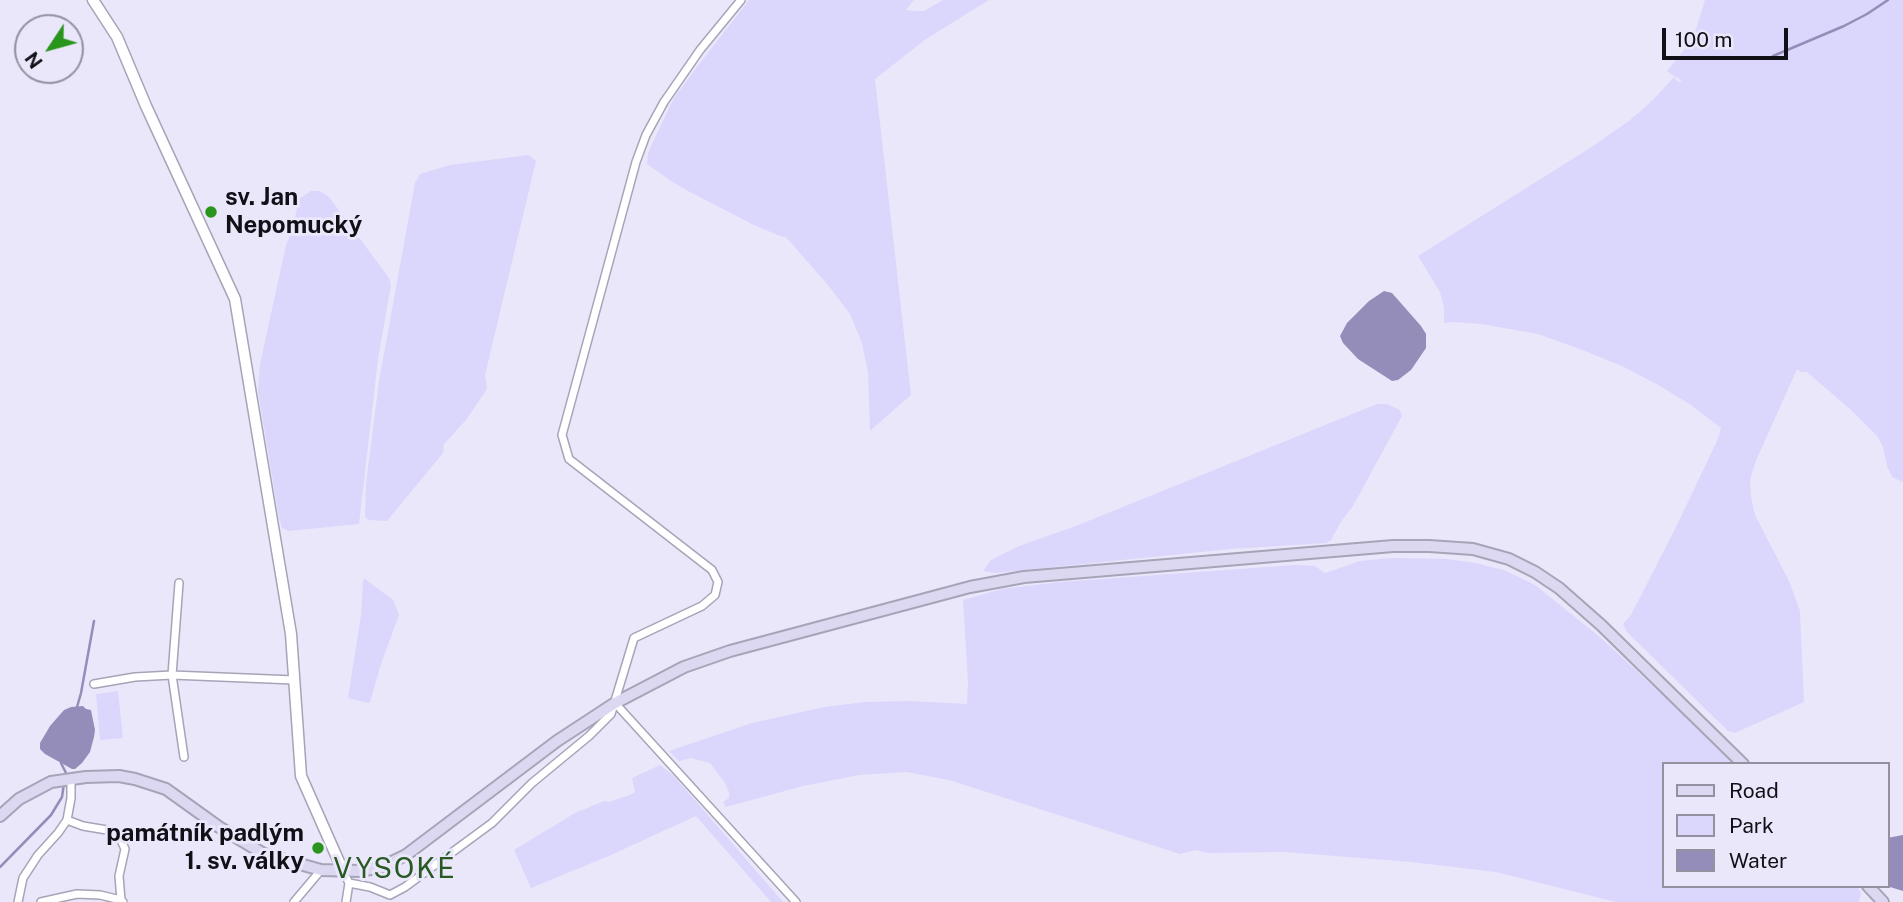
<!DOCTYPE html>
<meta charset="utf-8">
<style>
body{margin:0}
#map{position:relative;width:1903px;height:902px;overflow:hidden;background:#eae7fb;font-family:"Public Sans",sans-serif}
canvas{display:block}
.legend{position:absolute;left:1662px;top:762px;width:228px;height:126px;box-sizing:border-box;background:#eae7fb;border:2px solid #93919f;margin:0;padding:9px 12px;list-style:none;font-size:21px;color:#111016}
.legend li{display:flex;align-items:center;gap:14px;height:35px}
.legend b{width:35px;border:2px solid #93919f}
.north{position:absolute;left:14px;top:14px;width:70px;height:70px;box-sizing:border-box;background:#eae7fb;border:2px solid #93919f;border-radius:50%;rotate:234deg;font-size:19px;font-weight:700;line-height:28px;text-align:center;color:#111016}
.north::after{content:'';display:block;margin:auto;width:24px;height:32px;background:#29951d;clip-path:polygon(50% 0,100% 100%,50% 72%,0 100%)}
.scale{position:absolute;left:1662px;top:28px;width:126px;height:32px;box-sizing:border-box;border:4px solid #111016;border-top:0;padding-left:9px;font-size:21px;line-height:24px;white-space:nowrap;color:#111016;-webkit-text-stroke:5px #eae7fb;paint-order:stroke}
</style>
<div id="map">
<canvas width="1903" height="902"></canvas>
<ul class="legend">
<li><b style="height:9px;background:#ddd8f2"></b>Road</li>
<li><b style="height:19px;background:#dbd6fb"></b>Park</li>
<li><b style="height:19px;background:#948db9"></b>Water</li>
</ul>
<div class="north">N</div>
<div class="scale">100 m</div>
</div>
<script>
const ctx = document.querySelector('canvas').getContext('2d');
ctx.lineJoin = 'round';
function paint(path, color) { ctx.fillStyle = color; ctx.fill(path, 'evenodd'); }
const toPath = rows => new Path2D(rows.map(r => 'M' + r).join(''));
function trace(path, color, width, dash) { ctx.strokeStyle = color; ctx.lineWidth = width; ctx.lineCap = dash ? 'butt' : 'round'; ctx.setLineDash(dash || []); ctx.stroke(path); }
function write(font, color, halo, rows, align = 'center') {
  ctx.font = font + ' "Public Sans",sans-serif'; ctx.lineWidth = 6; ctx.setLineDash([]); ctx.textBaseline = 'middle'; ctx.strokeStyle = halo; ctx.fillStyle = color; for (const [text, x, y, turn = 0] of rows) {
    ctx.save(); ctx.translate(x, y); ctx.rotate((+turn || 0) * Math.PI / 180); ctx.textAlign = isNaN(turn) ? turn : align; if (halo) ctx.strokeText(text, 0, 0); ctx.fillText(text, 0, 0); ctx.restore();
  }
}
paint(toPath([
 [749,0,914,0,906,10,916,11,924,11,943,0,989,0,926,39,875,79,911,395,870,431,868,372,862,343,850,314,828,285,786,237,780,236,754,225,690,192,671,181,647,164,648,154,652,144,674,98,697,67],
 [1705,0,1903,0,1903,482,1892,477,1887,466,1883,447,1878,437,1850,409,1807,372,1801,372,1797,369,1755,463,1750,480,1751,497,1755,515,1789,581,1800,611,1804,702,1735,733,1728,731,1627,632,1623,624,1631,615,1675,529,1718,439,1721,428,1691,405,1660,386,1624,367,1580,349,1538,334,1481,324,1454,322,1444,323,1444,307,1440,292,1418,256,1590,148,1629,121,1653,100,1674,77,1678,82,1682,81,1667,71,1693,39],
 [529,155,536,161,485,375,487,388,485,392,466,420,444,444,443,453,387,521,369,520,365,517,366,484,379,381,415,183,420,174,450,165],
 [311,191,320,191,329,197,389,278,391,285,378,359,359,524,288,531,282,528,279,518,258,391,260,364,286,245,292,231,299,199],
 [1377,404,1387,404,1400,410,1402,416,1353,506,1342,520,1331,540,1326,543,1231,549,995,573,983,571,991,560,1019,546,1076,526],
 [1391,558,1447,559,1475,563,1504,570,1535,585,1600,637,1682,713,1733,764,1663,764,1663,886,1857,886,1861,893,1859,902,1616,902,1496,872,1411,862,1285,852,1208,853,1195,850,1180,854,949,780,907,772,859,775,803,786,726,807,723,802,729,798,729,792,725,783,710,763,691,758,679,761,669,751,752,723,824,707,865,702,910,701,967,704,968,683,963,600,1002,589,1061,582,1294,565,1315,566,1325,573,1360,561],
 [365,579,393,600,399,615,381,664,370,702,368,703,348,698,361,615,363,580],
 [118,691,123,738,100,740,96,694],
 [660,765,674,776,783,902,771,902,696,816,611,855,531,888,514,850,575,813,604,801,609,802,630,795,635,792,632,778]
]), '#dbd6fb');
paint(toPath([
 [1384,291,1392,293,1421,326,1426,334,1426,348,1411,370,1398,380,1392,381,1358,359,1343,343,1340,336,1347,323,1369,301],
 [83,706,86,709,91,710,95,730,94,737,90,752,82,763,75,769,72,769,45,754,40,749,40,743,50,726,64,710,71,707],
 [1903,835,1903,891,1890,887,1887,884,1887,838]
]), '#948db9');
trace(toPath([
 [1773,56,1844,26,1867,14,1888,0],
 [77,707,81,693,94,621],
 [62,760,61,763,66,773,65,777],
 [0,867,51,815,62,797,64,783]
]), '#948db9', 2.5);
const minor = toPath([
 [179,583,172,675,184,757],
 [94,684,135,677,172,675,294,680],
 [615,703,796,902],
 [67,820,83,826,113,831,120,838,125,849,119,876,121,900,123,902],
 [349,883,370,887,390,895,405,887,492,823,532,783,589,736,611,714,634,638,702,606,715,595,718,582,712,570,569,459,562,435,636,162,646,135,664,102,700,50,741,0],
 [18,902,23,878,38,855,58,833,67,820,71,798,71,778],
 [41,902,77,894,100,895,121,900],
 [294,902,321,870],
 [346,902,349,883,347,879]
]);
const tertiary = toPath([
 [93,0,117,37,146,106,235,299,291,634,301,776,343,871]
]);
const secondary = toPath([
 [0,816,19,799,51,782,86,777,119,776,135,779,166,789,219,827,264,854,321,870,360,871,381,867,406,855,557,741,615,703,684,667,730,651,970,587,1024,577,1393,546,1429,546,1473,549,1509,559,1535,572,1559,588,1601,625,1743,764],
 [1868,886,1883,902]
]);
trace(minor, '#a6a4b6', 10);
trace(tertiary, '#a6a4b6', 13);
trace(secondary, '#a6a4b6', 14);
trace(minor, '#fff', 7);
trace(tertiary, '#fff', 10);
trace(secondary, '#ddd8f2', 10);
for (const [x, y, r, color] of [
 [211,212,7,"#29951d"],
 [318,848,7,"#29951d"]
]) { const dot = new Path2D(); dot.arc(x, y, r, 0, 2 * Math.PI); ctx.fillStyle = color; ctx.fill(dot); trace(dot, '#eae7fb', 2.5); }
write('bold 24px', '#111016', '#eae7fb', [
 ["sv. Jan",225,198],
 ["Nepomucký",225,226],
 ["památník padlým",304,834,"right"],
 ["1. sv. války",304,862,"right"]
], 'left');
ctx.letterSpacing = '2px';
write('28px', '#285923', '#eae7fb', [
 ["VYSOKÉ",395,869]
]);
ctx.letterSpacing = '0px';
</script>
